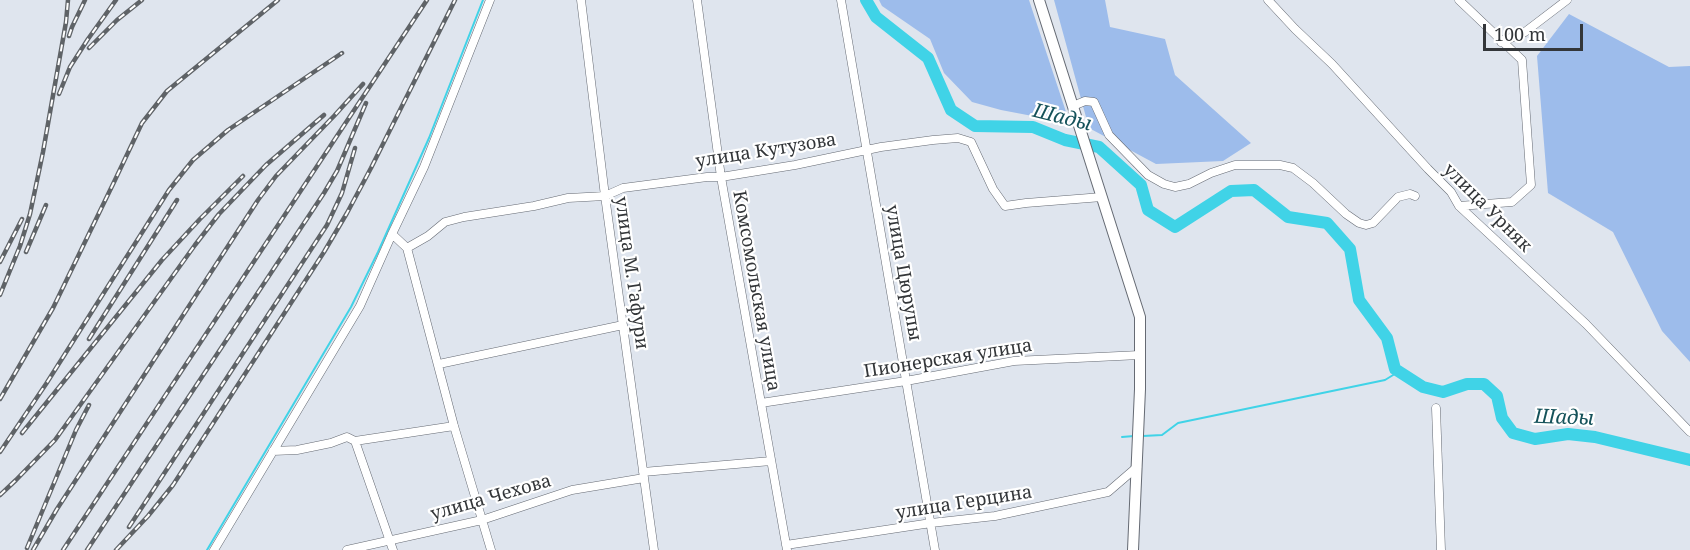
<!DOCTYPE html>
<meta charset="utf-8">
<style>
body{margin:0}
#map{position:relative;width:1690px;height:550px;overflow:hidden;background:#dfe5ee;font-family:"Noto Serif",serif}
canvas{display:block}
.scale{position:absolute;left:1483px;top:24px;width:100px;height:27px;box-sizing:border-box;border:3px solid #333639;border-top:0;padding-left:8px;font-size:18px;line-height:21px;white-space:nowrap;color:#333639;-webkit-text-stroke:4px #fff;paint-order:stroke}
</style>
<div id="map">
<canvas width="1690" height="550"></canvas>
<div class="scale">100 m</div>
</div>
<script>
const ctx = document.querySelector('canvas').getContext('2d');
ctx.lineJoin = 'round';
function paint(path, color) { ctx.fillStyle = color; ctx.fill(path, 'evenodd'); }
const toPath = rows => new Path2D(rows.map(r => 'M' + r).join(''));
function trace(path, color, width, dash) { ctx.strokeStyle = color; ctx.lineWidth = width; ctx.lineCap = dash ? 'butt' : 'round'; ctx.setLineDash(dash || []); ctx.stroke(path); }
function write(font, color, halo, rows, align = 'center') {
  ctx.font = font + ' "Noto Serif",serif'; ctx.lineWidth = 4.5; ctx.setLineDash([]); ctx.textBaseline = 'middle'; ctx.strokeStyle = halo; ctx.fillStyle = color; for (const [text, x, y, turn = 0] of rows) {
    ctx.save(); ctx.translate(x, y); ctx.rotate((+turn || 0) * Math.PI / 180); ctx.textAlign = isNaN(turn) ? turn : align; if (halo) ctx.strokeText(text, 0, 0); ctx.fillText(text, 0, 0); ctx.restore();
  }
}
paint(toPath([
 [879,0,1029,0,1071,127,1043,118,1001,110,972,102,944,73,930,39,882,6],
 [1054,0,1105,0,1110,27,1165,39,1175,75,1251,143,1223,161,1156,164,1089,128],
 [1569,14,1669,67,1690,66,1690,362,1662,331,1613,232,1548,193,1537,56]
]), '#9dbceb');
trace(toPath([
 [1143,436,1162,435,1178,423,1385,380,1398,372],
 [1122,437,1134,436],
 [207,550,351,307,378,252,429,138,483,0]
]), '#40d3e7', 2);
trace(toPath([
 [866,0,876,17,928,58,951,110,975,126,1033,127,1065,140,1099,147,1141,185,1148,210,1175,227,1231,191,1254,190,1288,217,1327,223,1350,249,1359,300,1387,338,1395,369,1423,387,1443,392,1467,384,1484,384,1497,396,1502,418,1513,433,1535,439,1568,434,1595,437,1690,460]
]), '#40d3e7', 12);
const street = toPath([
 [581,0,605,196,654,550],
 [697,0,721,177,787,550],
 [841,0,935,550],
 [1268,0,1295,29,1332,64,1428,169,1451,192,1459,206,1586,324,1690,432],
 [1459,0,1522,60,1531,185,1512,202,1459,206],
 [1501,42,1525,32,1567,0],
 [1073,106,1085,101,1094,102,1109,135,1148,175,1164,184,1175,187,1189,184,1211,173,1235,165,1280,165,1293,168,1313,183,1346,214,1359,223,1366,225,1373,223,1398,197,1410,194,1415,196],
 [392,234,407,248,454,426,491,550],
 [407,248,428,236,445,222,464,217,534,206,568,198,605,196,623,188,707,177,721,177,795,165,881,147,933,140,958,138,971,142,993,189,1005,206,1026,203,1102,197],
 [439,364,623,325],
 [761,403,906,381,1014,361,1140,355],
 [1436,408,1441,550],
 [355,441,393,550],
 [273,451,297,450,331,443,347,437,355,441,454,426],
 [643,472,771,461],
 [786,545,931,523,995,516,1108,492,1137,467],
 [214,550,360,306,392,234,424,167,490,0],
 [347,550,482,520,572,490,644,478]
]);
const secondary = toPath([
 [1039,0,1140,317,1140,389,1133,550]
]);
trace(street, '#656a73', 9);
trace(secondary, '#656a73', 12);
trace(street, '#fff', 8);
trace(secondary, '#fff', 10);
const rail = toPath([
 [69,36,72,27,85,0],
 [89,48,117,20,142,0],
 [59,94,70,67,88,39,116,0],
 [26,252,46,205],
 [0,262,22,219],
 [0,295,20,246,30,214,43,152,66,22,68,0],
 [89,339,177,200],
 [0,399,53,308,115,180,142,123,167,91,278,0],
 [22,433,162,260,200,219,243,176],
 [0,452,46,384,169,190,193,160,228,130,342,53],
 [0,495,16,480,55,440,195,245,219,214,266,165,324,115],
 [129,527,327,225,342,193,355,148],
 [27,548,76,430,89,405],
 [33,550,57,509,258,200,276,176,334,116,363,84],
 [63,550,427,0],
 [87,550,324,193,337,171,366,103],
 [116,550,148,516,173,485,324,252,347,213,371,168,455,0]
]);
trace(rail, '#5f6367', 4.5);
trace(rail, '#fff', 2, [7]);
write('18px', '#333639', '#fff', [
 ["улица Кутузова",766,151,-9],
 ["улица Урняк",1487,208,45],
 ["улица М. Гафури",631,273,82],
 ["улица Цюрупы",903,273,80],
 ["Комсомольская улица",756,291,80],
 ["Пионерская улица",948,359,-9],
 ["улица Чехова",491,498,-16],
 ["улица Герцина",964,503,-9]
]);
write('italic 20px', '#15525a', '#fff', [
 ["Шады",1062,118,14],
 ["Шады",1564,418,2]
]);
</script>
